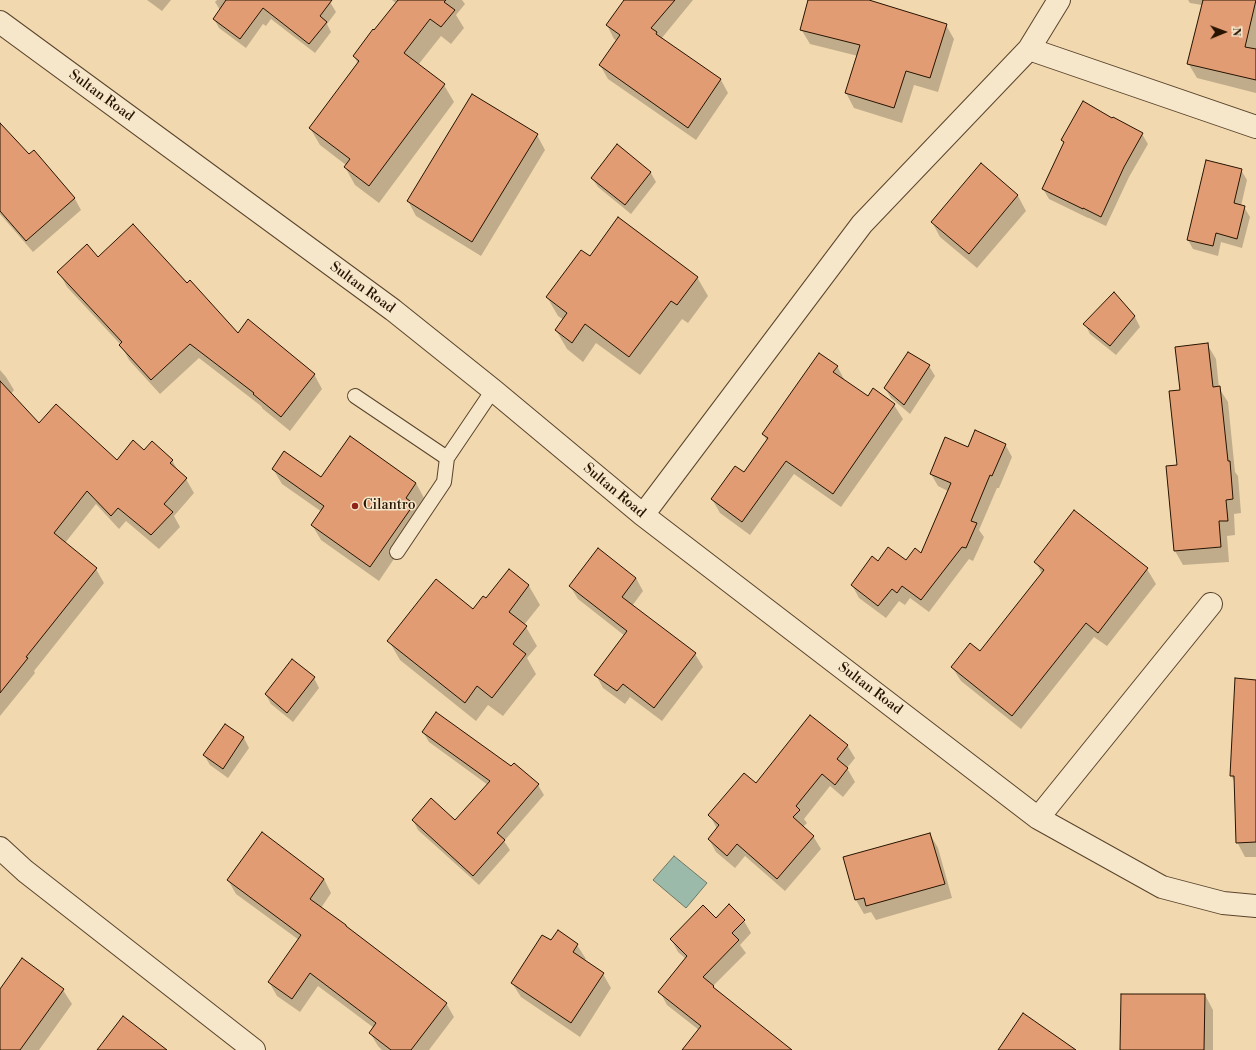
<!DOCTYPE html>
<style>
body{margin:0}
#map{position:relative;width:1256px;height:1050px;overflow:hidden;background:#f1d8ae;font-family:"Libre Bodoni",serif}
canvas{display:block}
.north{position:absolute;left:1204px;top:12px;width:40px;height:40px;-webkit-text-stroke:3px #f6e6ca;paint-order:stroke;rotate:89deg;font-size:11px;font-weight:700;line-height:16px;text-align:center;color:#261300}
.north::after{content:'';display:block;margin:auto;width:14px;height:18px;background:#261300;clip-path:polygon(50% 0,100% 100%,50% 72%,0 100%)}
</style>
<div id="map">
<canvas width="1256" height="1050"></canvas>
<div class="north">N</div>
</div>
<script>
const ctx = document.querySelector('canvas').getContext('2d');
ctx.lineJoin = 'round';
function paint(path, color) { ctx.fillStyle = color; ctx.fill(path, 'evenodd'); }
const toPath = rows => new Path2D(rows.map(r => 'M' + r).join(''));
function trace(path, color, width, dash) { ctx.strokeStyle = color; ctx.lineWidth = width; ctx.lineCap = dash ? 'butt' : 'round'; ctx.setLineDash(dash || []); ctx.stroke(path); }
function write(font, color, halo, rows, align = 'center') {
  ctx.font = font + ' "Libre Bodoni",serif'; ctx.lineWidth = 3; ctx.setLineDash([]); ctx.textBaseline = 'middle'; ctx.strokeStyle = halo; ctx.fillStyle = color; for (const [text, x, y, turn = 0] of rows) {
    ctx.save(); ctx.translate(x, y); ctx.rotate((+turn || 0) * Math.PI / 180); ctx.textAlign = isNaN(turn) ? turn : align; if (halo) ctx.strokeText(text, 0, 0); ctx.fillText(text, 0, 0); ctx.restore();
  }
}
const water = toPath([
 [674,856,707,883,686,908,653,880,674,856]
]);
paint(water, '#9bbaa9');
trace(water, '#6c7765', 1);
paint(toPath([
 [147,0,171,0,162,11],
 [217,0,328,0,330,2,336,12,327,24,331,32,315,53,271,19,266,26,263,24,246,48,219,28,214,19,220,10,215,2],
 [392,0,462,0,465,4,456,15,464,28,451,44,441,36,418,65,444,85,454,102,379,203,355,185,345,167,346,165,320,145,310,128,358,64,354,56,396,3],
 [625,0,693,0,661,39,721,80,728,93,696,140,608,79,600,65,617,41,614,39,607,25],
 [809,0,866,0,946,25,954,39,938,92,914,85,902,123,854,108,846,93,858,56,810,44,801,29],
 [1188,0,1256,0,1256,93,1197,78,1188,63,1202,5,1190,3],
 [0,124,29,156,34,152,75,199,81,210,33,252,0,214],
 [1142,134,1148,144,1129,177,1106,226,1089,218,1088,218,1049,199,1043,189,1064,144,1062,140],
 [537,135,545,150,481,256,416,216,408,201],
 [617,146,651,173,656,182,631,214,598,187,592,178],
 [981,165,1018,196,1026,211,977,268,940,237,932,222],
 [1241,170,1247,180,1241,206,1244,207,1250,217,1242,248,1221,242,1218,256,1193,249,1188,240],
 [590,257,697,277,708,296,688,323,682,319,640,375,596,343,583,362,567,349,556,330,564,320,558,316,547,297],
 [98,258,314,374,322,389,290,431,263,409,261,406,199,358,160,394,129,360,121,345,67,287,59,272],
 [1114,293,1135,317,1140,327,1116,355,1090,334,1085,324],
 [1207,344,1216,359,1219,388,1228,402,1235,472,1238,476,1241,513,1234,514,1235,535,1227,536,1229,562,1183,565,1175,551,1181,391],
 [908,353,929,366,935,376,910,414,891,398,885,388],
 [837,366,845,381,868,397,894,405,903,419,841,507,794,474,750,535,720,513,712,499,744,474,767,441,763,434],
 [0,370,6,377,14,390,11,394,39,424,117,461,144,452,172,460,179,473,186,479,194,493,174,516,180,527,159,549,126,521,119,529,96,504,65,543,96,569,104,583,34,671,35,673,0,716],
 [350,437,416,483,424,498,416,510,421,519,379,581,321,540,312,525,322,512,282,484,273,469,321,479],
 [1005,444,1012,457,999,488,997,488,979,530,984,537,973,561,969,559,929,612,910,598,905,605,899,601,886,618,859,598,852,585,878,562,906,562,921,554,948,491,938,486,931,474,969,448],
 [1036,562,1147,569,1156,584,1107,646,1094,637,1021,729,961,681,952,667,980,652,1042,574],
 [510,571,529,586,540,605,524,625,526,627,537,646,527,658,536,674,503,716,488,705,476,721,400,660,389,641,473,611,487,600],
 [636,578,643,591,632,606,695,654,703,667,662,721,630,697,625,704,603,688,596,675,625,636,578,599,570,586],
 [314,678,319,688,293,722,271,704,266,695],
 [1256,681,1256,857,1245,857,1237,842,1235,783,1231,775],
 [225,725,244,738,249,748,228,778,210,765,204,755],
 [423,732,538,785,544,795,504,841,510,850,479,885,418,830,413,820,455,822,488,785,429,742],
 [847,745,855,758,847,768,855,782,843,797,830,786,804,819,807,823,803,827,813,836,821,849,785,891,745,856,735,868,716,852,709,839,717,829,710,815,756,785],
 [930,834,938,848,952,898,876,920,871,912,864,914,856,900],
 [324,879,331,893,321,908,446,1003,454,1017,429,1050,382,1050,378,1046,370,1033,374,1028,318,986,300,1012,277,996,269,982,299,940,236,894,228,880],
 [716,919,744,921,751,933,740,945,746,953,713,986,715,990,787,1050,683,1050,699,1030,667,1005,660,992,686,959,678,952,671,939],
 [551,942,577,945,586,959,584,961,603,974,611,988,580,1037,521,997,512,983],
 [63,990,72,1004,39,1050,0,1050,0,991],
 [1205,995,1213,1010,1213,1050,1121,1050]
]), '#0003');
const building = toPath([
 [226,0,332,0,320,16,327,22,309,44,263,8,240,39,213,19,226,0],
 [398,0,446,0,444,2,455,10,441,27,430,19,404,53,445,84,369,186,344,167,350,159,309,128,359,61,353,56,373,29,374,30,398,0],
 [624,0,675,0,651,28,657,32,656,34,721,79,688,128,599,65,620,35,606,25,624,0],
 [808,0,869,0,947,24,930,78,906,71,894,108,845,93,860,45,800,30,808,0],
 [1203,0,1256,0,1245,47,1256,49,1256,80,1187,64,1203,0],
 [472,94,538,134,472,242,407,201,472,94],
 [1083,101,1112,118,1113,117,1143,133,1124,167,1101,217,1083,208,1083,209,1042,189,1064,142,1061,140,1083,101],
 [0,123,29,154,34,150,75,198,26,241,0,211,0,123],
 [617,144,651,172,625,205,591,178,617,144],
 [1206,160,1242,169,1234,203,1245,206,1237,239,1216,233,1213,246,1187,240,1206,160],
 [981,163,1018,195,969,254,931,222,981,163],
 [618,217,698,277,677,305,671,301,629,357,585,324,572,343,555,330,567,313,546,297,581,250,590,256,618,217],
 [133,224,187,283,190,280,238,333,248,319,315,374,281,417,253,394,254,393,190,344,151,380,119,345,122,342,57,272,87,244,98,257,133,224],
 [1114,292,1135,316,1110,346,1083,324,1114,292],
 [1208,343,1213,387,1220,386,1228,461,1230,461,1233,499,1226,500,1228,521,1219,521,1221,547,1174,551,1166,466,1177,465,1169,391,1180,390,1175,347,1208,343],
 [908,352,930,365,904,405,884,388,908,352],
 [819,353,838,366,833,372,868,396,873,388,895,404,833,494,786,461,742,522,711,499,735,466,744,472,768,438,762,434,819,353],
 [0,381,39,423,56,404,117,460,133,440,144,450,152,441,173,460,170,463,187,478,164,504,173,512,151,535,118,508,111,516,87,491,54,533,97,568,26,657,28,658,0,693,0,381],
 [975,430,1006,444,992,476,990,475,971,521,977,523,966,548,962,547,921,600,902,586,897,593,892,589,878,606,851,585,872,556,878,561,888,547,906,560,915,548,921,553,951,483,930,474,945,437,968,447,975,430],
 [350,436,416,483,406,498,414,504,370,567,311,525,324,506,272,469,284,451,321,477,350,436],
 [1074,510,1148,568,1098,633,1086,623,1012,716,951,667,970,643,980,651,1044,570,1034,562,1074,510],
 [598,548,636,578,622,597,696,653,654,708,623,684,617,691,594,675,627,631,569,586,598,548],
 [509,569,529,585,509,612,527,626,513,644,526,654,492,698,477,686,465,703,387,641,436,579,473,609,483,596,486,598,509,569],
 [292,659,315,677,287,713,265,694,292,659],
 [1235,678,1256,680,1256,842,1236,843,1234,776,1230,776,1235,678],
 [436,712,511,766,514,763,539,784,497,833,505,840,473,876,412,820,431,798,455,820,490,781,422,732,436,712],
 [810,715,848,745,837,759,848,768,835,785,822,774,796,806,800,810,793,817,814,836,777,879,737,844,727,856,708,839,719,825,708,815,744,773,756,783,810,715],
 [225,724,244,737,223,769,203,755,225,724],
 [262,832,324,879,310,899,346,925,346,926,447,1003,411,1050,391,1050,369,1033,376,1023,310,973,292,999,268,982,301,935,227,880,262,832],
 [930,833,945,884,866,906,864,898,855,900,843,857,930,833],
 [729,904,745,920,732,933,739,940,703,977,714,986,713,987,792,1050,682,1050,701,1026,658,992,687,956,670,939,703,905,716,918,729,904],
 [558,930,578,944,573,952,604,973,571,1023,511,983,542,935,551,940,558,930],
 [22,958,64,989,20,1050,0,1050,0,989,22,958],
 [1121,994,1205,994,1204,1050,1120,1050,1121,994],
 [1023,1013,1076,1050,998,1050,1023,1013],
 [123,1016,167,1050,97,1050,123,1016]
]);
paint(building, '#e19c73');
trace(building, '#261300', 1);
const service = toPath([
 [355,396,447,458,493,390],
 [397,552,444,482,447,458]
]);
const minor = toPath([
 [0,22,393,310,493,390,643,515,1038,818,1162,887,1223,903,1256,906],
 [1029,49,1256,127],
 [643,515,862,224,1029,49,1059,0],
 [1038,818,1211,604],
 [0,848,25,871,254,1050]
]);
trace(service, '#59442c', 16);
trace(minor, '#59442c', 24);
trace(service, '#f6e6ca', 14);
trace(minor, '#f6e6ca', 22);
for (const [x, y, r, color] of [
 [355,506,4,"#8f2418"]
]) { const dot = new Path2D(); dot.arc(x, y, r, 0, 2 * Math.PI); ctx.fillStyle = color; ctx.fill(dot); trace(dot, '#f6e6ca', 1.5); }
write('14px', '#261300', '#f6e6ca', [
 ["Sultan Road",101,96,36],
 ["Sultan Road",362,288,36],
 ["Sultan Road",614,491,40],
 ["Sultan Road",870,689,37]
]);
write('14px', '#261300', '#f6e6ca', [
 ["Cilantro",363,506]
], 'left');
</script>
